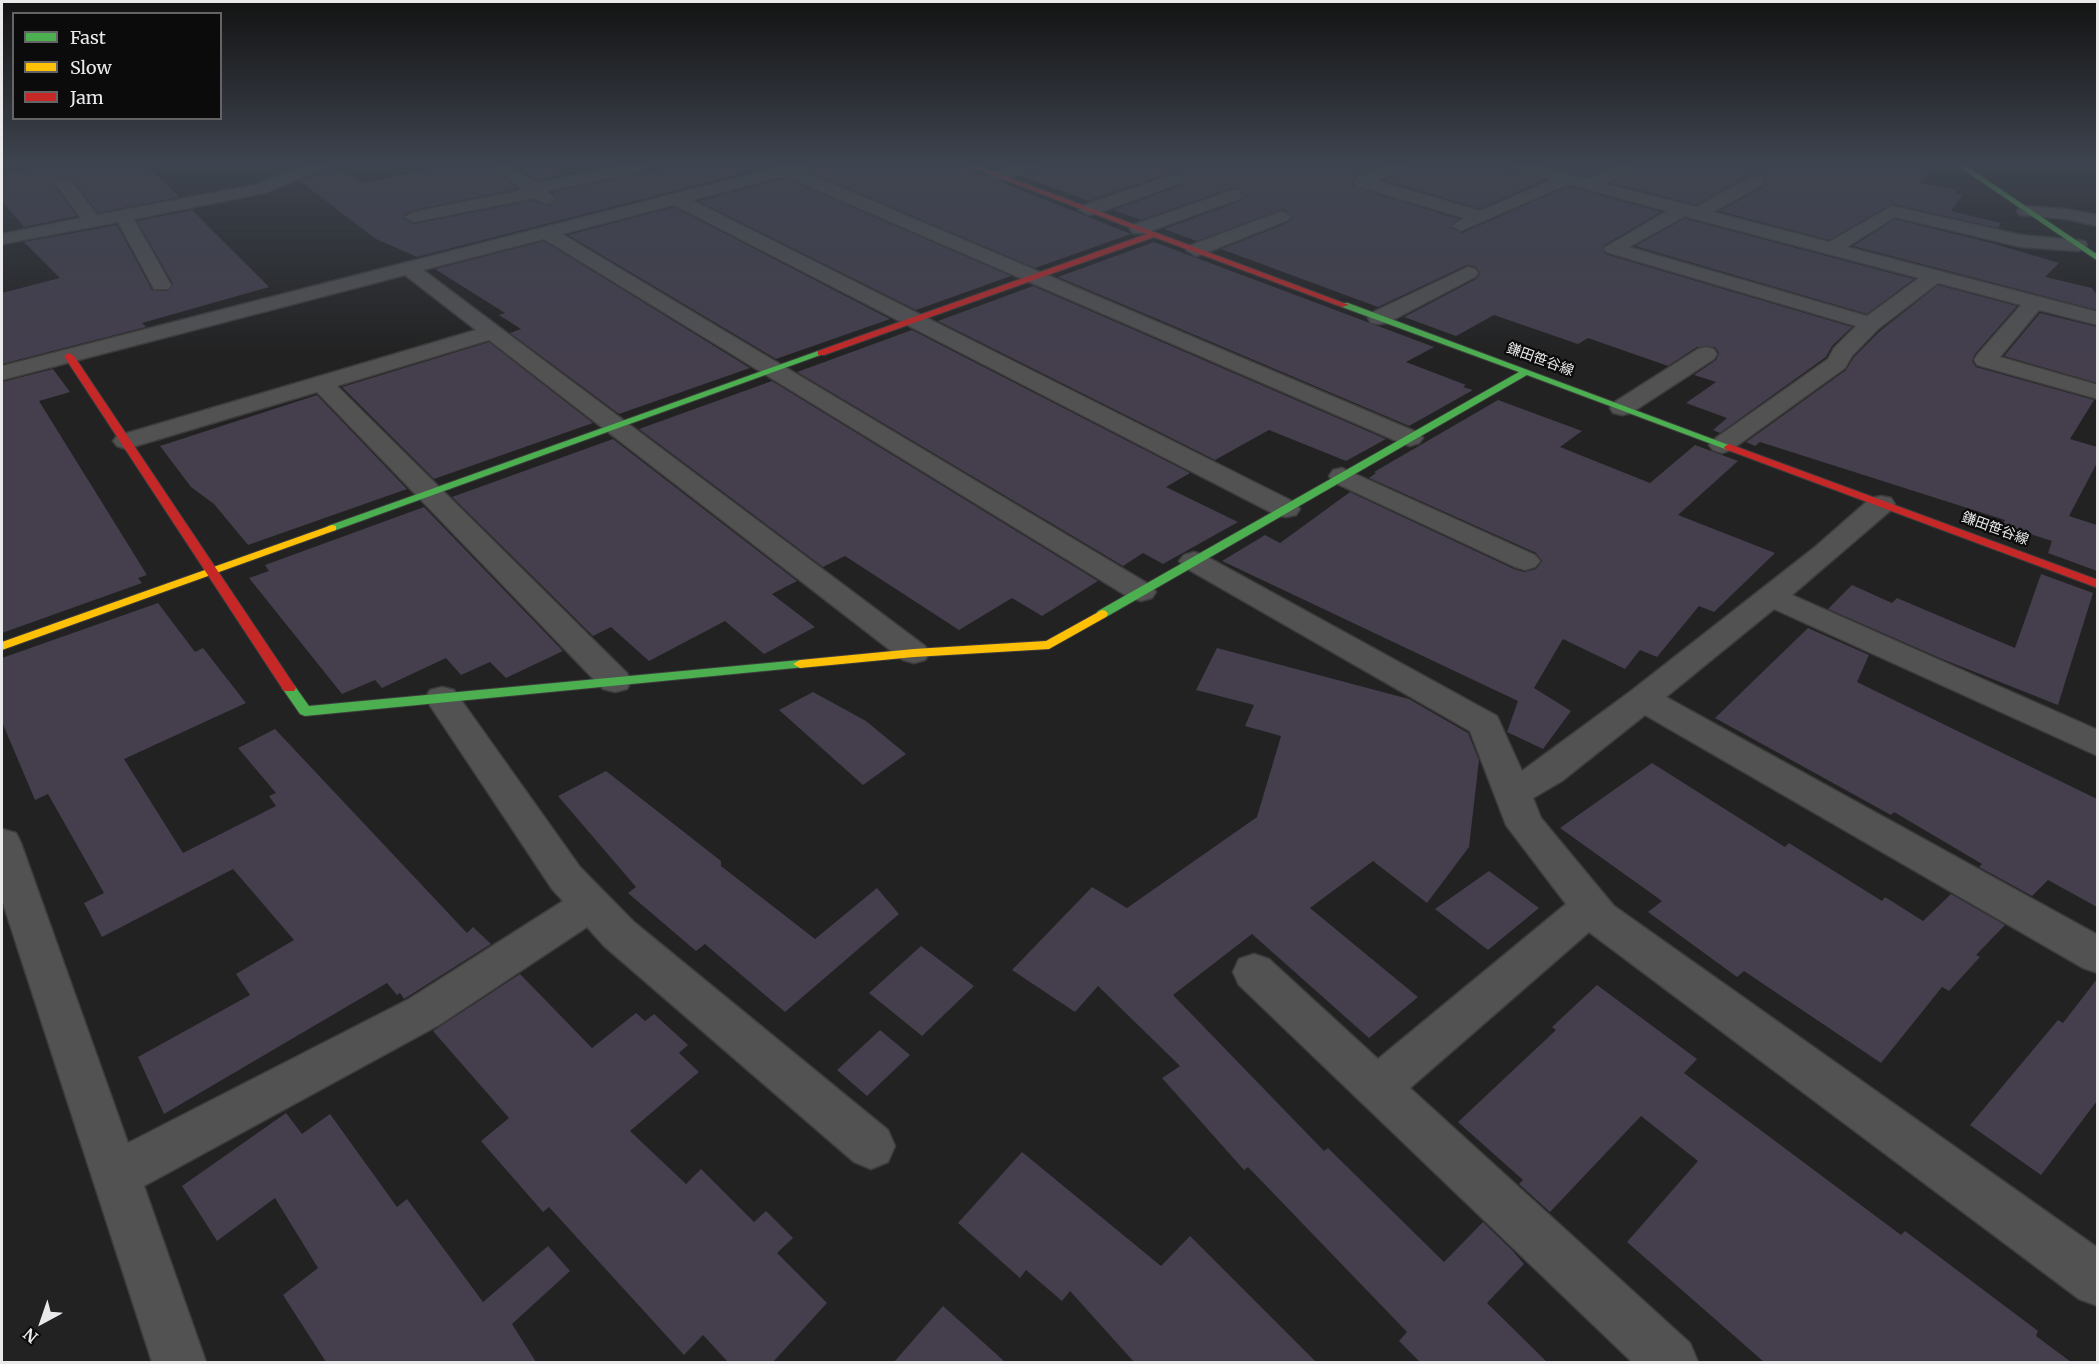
<!DOCTYPE html>
<meta charset="utf-8">
<style>
body{margin:0}
#map{position:relative;width:2099px;height:1364px;overflow:hidden;background:#222;font-family:Merriweather,serif}
canvas{display:block}
.frame{position:absolute;inset:0;border:3px solid #eaeaec;pointer-events:none}
.legend{position:absolute;left:12px;top:12px;width:210px;height:108px;box-sizing:border-box;background:#0b0b0c;border:2px solid #646466;margin:0;padding:8px 10px;list-style:none;font-size:18px;color:#eaeaec}
.legend li{display:flex;align-items:center;gap:12px;height:30px}
.legend b{width:30px;border:2px solid #646466}
.north{position:absolute;left:12px;top:1292px;width:60px;height:60px;-webkit-text-stroke:4px #0b0b0c;paint-order:stroke;rotate:220deg;font-size:16px;font-weight:700;line-height:24px;text-align:center;color:#eaeaec}
.north::after{content:'';display:block;margin:auto;width:21px;height:27px;background:#eaeaec;clip-path:polygon(50% 0,100% 100%,50% 72%,0 100%)}
</style>
<div id="map">
<canvas width="2099" height="1364"></canvas>
<div class="frame"></div>
<ul class="legend">
<li><b style="height:8px;background:#4caf50"></b>Fast</li>
<li><b style="height:8px;background:#ffc107"></b>Slow</li>
<li><b style="height:8px;background:#c62828"></b>Jam</li>
</ul>
<div class="north">N</div>
</div>
<script>
const ctx = document.querySelector('canvas').getContext('2d');
ctx.lineJoin = 'round';
function paint(path, color) { ctx.fillStyle = color; ctx.fill(path, 'evenodd'); }
const toPath = rows => new Path2D(rows.map(r => 'M' + r).join(''));
function trace(path, color, width, dash) { ctx.strokeStyle = color; ctx.lineWidth = width; ctx.lineCap = dash ? 'butt' : 'round'; ctx.setLineDash(dash || []); ctx.stroke(path); }
function write(font, color, halo, rows, align = 'center') {
  ctx.font = font + ' Merriweather,"Noto Sans JP",serif'; ctx.lineWidth = 4.5; ctx.setLineDash([]); ctx.textBaseline = 'middle'; ctx.strokeStyle = halo; ctx.fillStyle = color; for (const [text, x, y, turn = 0] of rows) {
    ctx.save(); ctx.translate(x, y); ctx.rotate((+turn || 0) * Math.PI / 180); ctx.textAlign = isNaN(turn) ? turn : align; if (halo) ctx.strokeText(text, 0, 0); ctx.fillText(text, 0, 0); ctx.restore();
  }
}
paint(toPath([
 [41,166,148,166,179,197,98,213,72,179,58,178,54,185,77,216,24,227,2,201,2,174],
 [442,166,490,166,518,189,414,210,404,215,404,219,414,224,534,200,548,206,558,199,552,192,645,173,665,166,768,167,417,257,376,239,300,181,332,168,365,183],
 [516,166,554,166,567,174,536,181],
 [814,166,961,166,1131,234,1035,268,807,171],
 [1040,166,1379,166,1355,176,1352,181,1354,187,1459,219,1450,227,1462,233,1568,186,1661,212,1603,246,1605,254,1852,327,1832,346,1826,357,1720,433,1713,430,1727,418,1686,403,1716,382,1694,375,1716,360,1719,353,1715,347,1697,347,1668,366,1588,338,1578,344,1494,315,1456,336,1404,317,1476,279,1480,273,1476,267,1467,265,1378,307,1221,249,1289,222,1293,216,1283,209,1197,241,1164,229,1240,201,1244,195,1239,189,1232,188,1141,220,1113,210,1184,184,1186,176,1176,171,1089,201,1021,176,1037,171],
 [1411,166,1508,166,1511,171,1544,180,1480,209,1384,180],
 [1549,166,1609,166,1587,177],
 [1639,166,1934,166,1920,183,1957,190,1954,194,1963,195,1951,211,2001,223,1998,228,1892,204,1829,240,1719,211,1763,187,1766,180,1762,175,1749,175,1696,205,1611,183],
 [785,178,1011,276,916,310,698,201],
 [674,207,890,319,776,359,568,235],
 [192,210,269,287,142,323,146,327,2,364,2,293,60,278,24,242,117,225,152,290,168,291,173,284,137,221],
 [1685,218,1690,220,1914,279,1867,314,1635,246],
 [1895,219,1988,242,2059,263,2045,277,2092,288,2097,295,2097,310,1853,246],
 [544,241,750,368,619,414,510,333,521,329,499,315,505,313,435,269],
 [1154,242,1434,347,1406,362,1466,385,1463,387,1473,390,1409,426,1058,277],
 [1938,285,2017,306,1975,354,1972,361,1976,367,2094,400,2070,439,2097,447,2097,463,2069,516,2097,525,2097,571,2048,553,2052,541,2002,525,2005,520,1760,442,1755,446,1746,442,1846,370,1854,357,1880,331],
 [1033,286,1386,439,1346,461,1269,430,1215,460,938,321],
 [2040,313,2097,327,2097,383,2004,356],
 [912,330,1190,473,1166,487,1238,522,1163,564,1143,553,1123,566,797,372],
 [489,342,593,423,434,479,342,387],
 [53,369,70,392,39,401,147,575,138,578,142,583,2,633,2,382],
 [772,381,1098,581,1042,616,1012,598,959,630,845,556,823,567,639,429],
 [317,395,407,489,248,545,214,504,191,487,160,446],
 [1498,400,1582,431,1560,447,1650,483,1695,445,1738,461,1678,515,1775,553,1714,612,1699,606,1657,657,1640,650,1625,669,1563,639,1534,688,1571,711,1543,749,1507,732,1518,701,1222,561,1265,535,1280,543,1350,492,1514,569,1524,572,1536,569,1542,561,1536,553,1369,478,1376,473,1374,472],
 [613,439,797,581,772,594,815,627,764,654,725,621,649,661,611,627,593,636,452,497],
 [424,507,563,651,506,678,490,662,461,675,446,658,382,688,375,680,342,694,249,578,269,571,265,565],
 [2041,574,2093,593,2058,705,1942,659,1828,609,1852,585,1892,603,1897,598,2015,648],
 [158,603,195,652,203,648,246,703,124,759,183,853,276,806,269,796,276,793,238,748,275,729,467,933,473,927,491,944,404,999,400,993,397,995,387,983,164,1114,138,1057,250,995,236,974,294,940,233,869,102,937,84,903,104,893,48,794,35,800,2,722,2,658],
 [1808,628,1869,655,1857,682,2097,799,2097,907,2048,880,2032,896,1979,867,1982,864,1894,812,1891,815,1715,718],
 [1217,648,1409,699,1468,733,1479,760,1469,847,1427,903,1373,861,1310,908,1418,997,1369,1038,1252,934,1173,995,1324,1151,1328,1148,1444,1262,1483,1222,1513,1251,1524,1264,1487,1303,1547,1362,1420,1362,1399,1341,1407,1332,1248,1167,1244,1170,1162,1078,1180,1066,1098,986,1075,1012,1012,970,1092,887,1127,908,1257,817,1281,736,1245,726,1254,705,1196,690],
 [813,692,866,721,906,754,863,785,779,710],
 [1652,763,1785,847,1789,843,1882,901,1885,897,1923,921,1951,894,2005,925,1976,955,1980,957,1949,991,1942,987,1881,1063,1744,971,1737,977,1648,912,1662,901,1560,828],
 [606,771,721,861,721,866,815,939,877,888,899,914,785,1012,705,944,696,951,628,893,636,887,558,796],
 [1489,871,1539,908,1488,950,1435,909],
 [921,946,974,986,922,1036,869,993],
 [520,974,592,1048,636,1013,645,1021,654,1014,688,1045,679,1053,699,1072,630,1131,686,1184,701,1169,754,1222,766,1211,793,1238,777,1253,827,1303,773,1362,728,1362,703,1335,684,1355,549,1207,543,1212,481,1141,509,1118,433,1031],
 [2097,979,2097,1101,2041,1175,1970,1125,2058,1020,2063,1023],
 [1597,985,1697,1059,1684,1073,1901,1235,1905,1231,2038,1331,2036,1336,2071,1362,1764,1362,1627,1242,1698,1161,1641,1116,1550,1212,1519,1184,1523,1180,1458,1122,1556,1030,1552,1027],
 [880,1030,910,1055,867,1096,837,1070],
 [286,1113,302,1134,330,1114,397,1207,407,1199,483,1302,548,1246,570,1271,512,1324,536,1362,326,1362,283,1295,318,1268,275,1198,217,1241,182,1186],
 [1022,1152,1161,1266,1190,1236,1316,1362,1134,1362,1070,1291,1062,1301,1026,1270,1020,1278,958,1223],
 [943,1306,1005,1362,894,1362]
]), '#443e4d');
const street = toPath([
 [306,166,331,166,264,193,134,219,171,285,168,289,154,289,118,222,2,244,2,234,81,218,56,184,58,180,70,180,97,215,254,185,306,166],
 [492,166,511,166,536,183,619,166,653,166,645,171,547,191,556,199,547,204,534,198,414,222,405,217,414,212,523,190,492,166],
 [812,166,802,171,1419,433,1423,438,1419,443,1410,446,1401,443,785,176,692,200,1296,503,1300,509,1296,515,1286,517,1276,515,674,205,562,234,1152,586,1156,592,1152,598,1141,601,1130,598,544,239,423,270,925,646,930,653,925,660,914,663,903,660,489,340,337,386,627,673,631,681,627,689,615,692,603,689,317,392,126,449,117,446,113,441,117,436,476,330,405,275,2,380,2,366,771,169,770,166,812,166],
 [1012,166,1038,166,1036,169,998,181,990,176,992,172,1012,166],
 [1386,166,1409,166,1378,181,1480,211,1551,180,1512,169,1510,166,1539,166,1587,179,1615,166,1637,166,1605,184,1696,207,1750,177,1762,177,1764,181,1762,185,1713,212,1829,242,1892,206,2021,235,2085,241,2087,245,2085,249,2078,251,2021,247,1895,217,1847,247,2098,312,2098,325,2039,310,2000,357,2098,385,2098,399,1977,365,1974,360,1977,355,2021,305,1938,283,1878,329,1852,356,1845,368,1731,450,1722,453,1713,450,1709,445,1713,440,1828,359,1834,348,1856,326,1606,252,1604,248,1667,211,1568,184,1461,231,1452,226,1464,218,1356,186,1354,182,1356,178,1386,166],
 [1685,216,1691,218,1919,278,1867,316,1629,247,1685,216],
 [1177,173,1185,178,1183,182,1094,214,1088,215,1079,210,1082,206,1177,173],
 [1233,190,1239,191,1242,195,1239,199,1145,233,1133,233,1130,229,1133,225,1233,190],
 [2026,206,2066,209,2098,215,2098,226,2066,219,2020,215,2017,211,2020,207,2026,206],
 [1282,211,1291,216,1288,220,1203,254,1196,256,1186,250,1189,246,1282,211],
 [1468,267,1475,269,1478,273,1475,277,1387,323,1379,324,1371,323,1368,318,1371,313,1468,267],
 [1706,347,1714,349,1717,354,1714,359,1631,413,1622,415,1613,413,1610,408,1613,403,1698,349,1706,347],
 [1342,468,1535,555,1540,561,1535,567,1525,570,1515,567,1333,482,1329,476,1333,470,1342,468],
 [1881,496,1891,498,1895,504,1891,510,1792,595,2098,730,2098,756,1774,609,1666,697,2098,935,2098,973,2083,968,1645,715,1562,781,1533,798,1541,818,1614,906,2098,1248,2098,1306,2079,1299,1589,932,1410,1088,1690,1343,1698,1362,1632,1362,1239,985,1233,972,1239,959,1254,954,1269,959,1378,1059,1566,904,1506,825,1470,731,1184,567,1179,561,1184,555,1194,552,1204,555,1497,716,1522,771,1631,691,1815,547,1871,498,1881,496],
 [442,687,454,690,580,867,634,922,888,1130,895,1146,888,1162,871,1169,854,1162,604,946,587,927,439,1025,144,1186,206,1362,152,1362,2,900,2,829,16,833,21,843,128,1143,409,999,563,901,552,889,425,698,430,690,442,687]
]);
const fast = toPath([
 [1958,166,1966,166,2098,255,2098,261,1958,166],
 [1342,303,1348,303,1734,447,1729,450,1725,449,1527,375,1106,617,1098,617,1096,614,1098,611,1519,372,1342,307,1342,303],
 [818,351,826,353,336,530,332,531,326,528,328,526,818,351],
 [800,660,807,664,805,667,305,716,300,714,282,688,284,685,294,685,309,706,800,660]
]);
const slow = toPath([
 [332,525,336,526,336,530,2,650,2,642,332,525],
 [1102,610,1106,611,1108,614,1106,617,1049,649,914,657,800,668,793,664,800,660,914,649,1046,641,1102,610]
]);
const jam = toPath([
 [968,166,978,166,1349,305,1342,307,1154,237,824,355,818,355,818,351,1147,234,968,166],
 [69,353,74,356,294,685,296,688,294,691,284,691,64,356,69,353],
 [1729,444,2098,580,2098,588,1725,449,1724,447,1729,444]
]);
trace(street, '#3c3c3d', 3);
trace(fast, '#3c3c3d', 2);
trace(slow, '#3c3c3d', 2);
trace(jam, '#3c3c3d', 2);
paint(street, '#525253');
paint(fast, '#4caf50');
paint(slow, '#ffc107');
paint(jam, '#c62828');
const sky = ctx.createLinearGradient(0, 0, 0, 357);
sky.addColorStop(0, '#131313');
sky.addColorStop(0.46, '#3e444f');
sky.addColorStop(1, '#3e444f00');
ctx.fillStyle = sky;
ctx.fillRect(0, 0, 2099, 357);
write('14px', '#eaeaec', '#0b0b0c', [
 ["鎌田笹谷線",1540,360,20],
 ["鎌田笹谷線",1995,529,20]
]);
</script>
